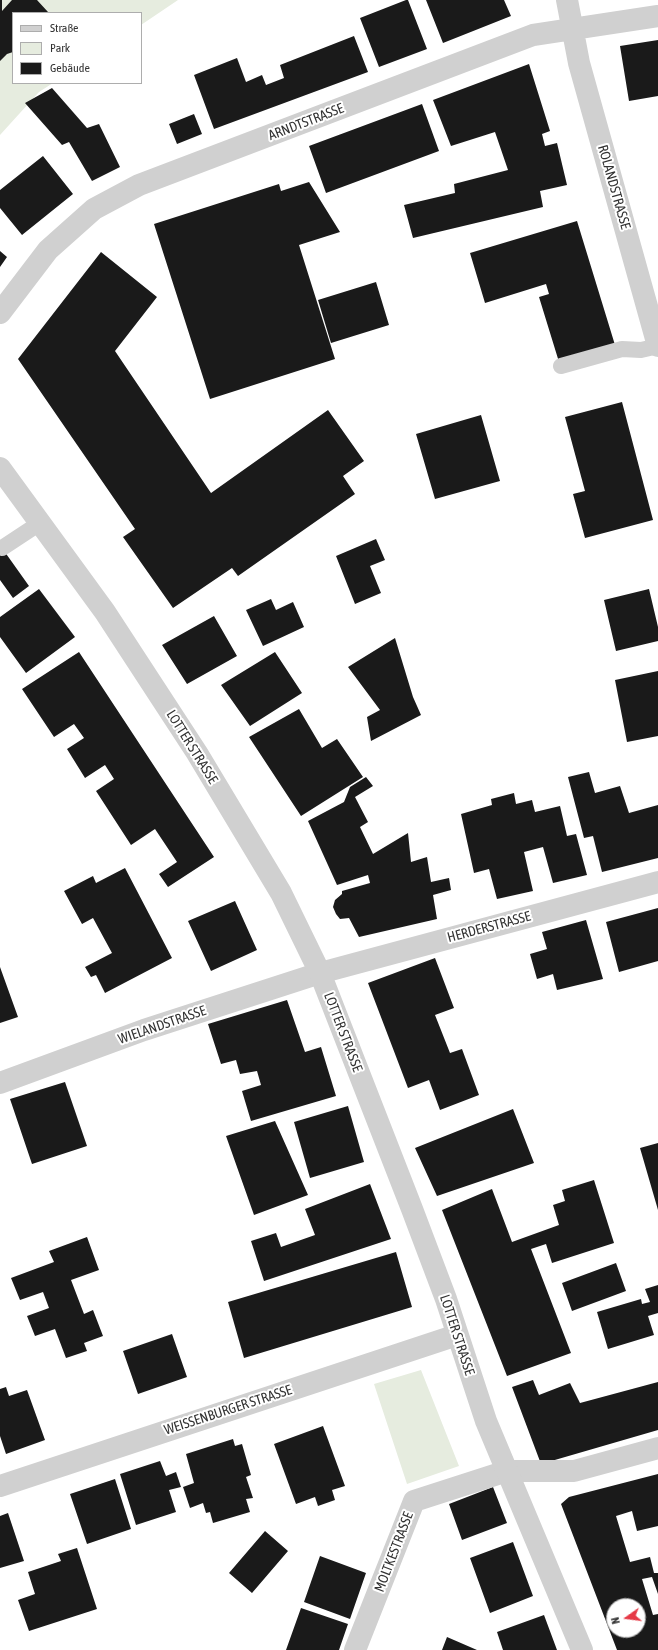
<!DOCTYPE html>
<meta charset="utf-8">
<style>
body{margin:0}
#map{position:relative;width:658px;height:1650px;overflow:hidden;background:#fff;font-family:"Asap Condensed",sans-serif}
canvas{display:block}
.legend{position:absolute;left:12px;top:12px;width:130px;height:72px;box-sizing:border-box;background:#fff;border:1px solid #adadad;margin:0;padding:5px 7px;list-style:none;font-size:12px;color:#333}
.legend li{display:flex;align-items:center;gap:8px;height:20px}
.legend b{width:20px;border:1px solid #adadad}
.north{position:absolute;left:606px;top:1598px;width:40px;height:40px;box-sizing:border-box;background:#fff;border:1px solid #adadad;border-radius:50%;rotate:256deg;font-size:11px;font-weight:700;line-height:16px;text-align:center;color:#333}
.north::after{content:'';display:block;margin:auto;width:14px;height:18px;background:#e63946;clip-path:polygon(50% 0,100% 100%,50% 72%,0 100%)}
</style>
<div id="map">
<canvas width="658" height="1650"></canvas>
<ul class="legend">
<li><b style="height:5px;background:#d0d0d0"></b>Straße</li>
<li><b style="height:11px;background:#e6ecdf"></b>Park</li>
<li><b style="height:11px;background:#1a1a1a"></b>Gebäude</li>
</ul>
<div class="north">N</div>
</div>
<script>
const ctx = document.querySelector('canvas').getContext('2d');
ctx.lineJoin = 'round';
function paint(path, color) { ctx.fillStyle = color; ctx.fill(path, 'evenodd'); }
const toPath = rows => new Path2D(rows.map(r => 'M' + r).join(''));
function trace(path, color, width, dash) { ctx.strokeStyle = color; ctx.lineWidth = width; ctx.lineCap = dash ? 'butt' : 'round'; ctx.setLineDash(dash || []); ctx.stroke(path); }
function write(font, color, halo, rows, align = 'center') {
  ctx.font = font + ' "Asap Condensed",sans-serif'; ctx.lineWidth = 4; ctx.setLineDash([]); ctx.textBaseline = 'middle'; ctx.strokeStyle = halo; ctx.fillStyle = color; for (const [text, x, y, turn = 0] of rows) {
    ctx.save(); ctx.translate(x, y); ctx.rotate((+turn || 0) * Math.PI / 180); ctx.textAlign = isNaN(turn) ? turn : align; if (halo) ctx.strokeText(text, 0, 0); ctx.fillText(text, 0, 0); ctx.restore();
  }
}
paint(toPath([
 [0,0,178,0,141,25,141,13,13,13,13,83,53,83,39,92,0,135],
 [421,1370,459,1466,407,1484,374,1384]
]), '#e6ecdf');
paint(toPath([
 [0,0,2,0,2,11,12,0,37,0,48,12,13,13,13,52,7,54,0,61],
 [406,0,408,0,427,49,379,67,360,18],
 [426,0,504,0,511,16,443,43],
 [354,36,368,72,214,129,194,75,237,58,246,82,262,75,266,85,284,78,280,65],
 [658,40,658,96,629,101,620,46],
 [529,64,550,131,542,134,545,146,557,143,567,185,540,191,543,207,413,238,404,205,455,193,454,184,508,170,495,132,451,146,433,100],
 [52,88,87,128,99,124,120,167,92,181,69,142,62,145,25,103],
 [422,104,439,151,326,193,309,146],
 [194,114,202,134,177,144,169,124],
 [43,156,73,194,22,235,0,208,0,190],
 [309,182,340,232,299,245,335,359,210,399,154,224,279,184,281,191],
 [577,221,615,345,559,362,539,297,549,294,546,284,485,303,470,253],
 [0,251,7,257,0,267],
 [101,252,157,297,115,351,211,493,328,410,364,461,343,476,355,494,238,576,232,568,173,608,123,537,135,529,18,359],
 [376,282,389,325,331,343,318,300],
 [622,402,653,520,585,538,573,494,585,491,565,417],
 [481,415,500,481,435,499,416,434],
 [376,539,385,560,370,566,381,593,355,604,336,556],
 [0,540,2,548,29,586,13,598,0,580],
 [39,589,75,637,26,673,0,637,0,617],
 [649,589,658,627,658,641,616,651,604,600],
 [271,599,276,610,293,602,304,627,263,646,246,610],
 [214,616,237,656,187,684,162,645],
 [395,638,413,697,421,715,371,741,367,717,380,710,348,667],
 [79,652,214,857,168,887,159,874,177,862,155,829,131,845,96,791,114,779,105,765,85,778,67,749,84,738,74,724,54,737,22,689],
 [275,652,302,693,250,726,221,685],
 [658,671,658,736,627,742,615,680],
 [299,709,322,748,337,739,363,777,301,816,249,737],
 [589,772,595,793,620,786,629,813,658,805,658,858,602,872,593,836,584,838,568,777],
 [366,777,373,786,355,797,368,822,360,827,373,854,408,833,411,862,427,857,431,882,449,878,451,890,433,895,437,919,359,937,349,918,340,919,336,914,333,907,335,900,342,894,342,891,370,883,368,875,337,885,308,821,344,802,350,787],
 [514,793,516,804,532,800,535,812,560,806,567,836,576,834,587,875,553,883,543,847,524,852,533,891,497,899,489,869,474,873,461,814,492,805,491,799],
 [125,868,172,958,105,993,96,975,91,977,85,967,112,953,93,918,82,924,64,891,93,876,96,883],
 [235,901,257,950,211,971,188,921],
 [658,908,658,961,619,972,606,922],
 [586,920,603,979,557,990,553,974,537,979,530,954,547,949,542,932],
 [435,958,454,1008,435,1015,450,1053,462,1049,479,1095,440,1110,429,1080,408,1088,368,983],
 [0,967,18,1017,0,1023],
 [287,1000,305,1052,321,1047,336,1096,251,1121,242,1091,261,1085,257,1071,240,1074,236,1060,221,1064,208,1024],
 [65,1082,87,1146,32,1164,10,1099],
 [348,1106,364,1162,310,1178,294,1122],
 [513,1109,534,1163,437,1196,415,1148],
 [275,1121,308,1195,254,1215,226,1136],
 [658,1143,658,1210,640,1148],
 [594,1180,614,1243,552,1263,546,1244,531,1249,571,1353,507,1376,442,1210,492,1189,512,1242,559,1225,553,1205,565,1201,562,1190],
 [370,1184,391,1239,264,1281,251,1241,276,1233,281,1247,315,1235,305,1209],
 [87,1237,99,1270,71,1280,84,1314,93,1310,103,1336,84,1343,87,1351,66,1358,55,1329,35,1336,27,1316,49,1308,43,1292,20,1300,11,1278,54,1262,49,1251],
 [396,1252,412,1307,244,1358,228,1302],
 [616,1263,626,1291,572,1311,562,1283],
 [658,1285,658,1313,648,1316,654,1335,608,1349,597,1312,641,1299,642,1304,650,1302,645,1289],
 [172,1334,187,1377,138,1394,123,1351],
 [533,1380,539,1395,570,1383,580,1403,658,1382,658,1430,541,1464,512,1387],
 [6,1387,9,1396,27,1390,45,1440,6,1454,0,1436,0,1389],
 [323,1426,345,1486,332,1490,335,1500,318,1506,315,1497,296,1504,274,1444],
 [233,1439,235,1446,242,1444,251,1475,246,1477,253,1498,246,1499,250,1512,213,1523,210,1512,206,1513,203,1503,190,1508,183,1487,194,1483,186,1454],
 [160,1461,166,1476,176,1472,181,1487,169,1490,176,1512,136,1525,120,1474],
 [658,1474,658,1526,637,1531,632,1511,616,1516,630,1562,650,1557,654,1573,658,1573,658,1594,652,1577,642,1579,653,1615,658,1614,658,1650,617,1650,561,1504,569,1497],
 [614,1606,638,1606,638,1630,614,1630],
 [115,1479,131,1529,87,1544,70,1494],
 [493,1487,507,1523,462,1540,449,1504],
 [8,1513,24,1561,0,1568,0,1516],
 [265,1531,288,1551,252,1593,229,1573],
 [513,1542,533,1596,490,1613,470,1558],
 [77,1548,97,1609,29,1631,18,1600,35,1594,28,1572,61,1561,58,1554],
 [320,1556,366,1573,350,1619,304,1602],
 [301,1608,348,1624,339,1650,286,1650],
 [544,1615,557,1650,503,1650,497,1632],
 [447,1637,477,1650,442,1650]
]), '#1a1a1a');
trace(toPath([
 [561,366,622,349,641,350,658,346],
 [2,548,40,523]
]), '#d0d0d0', 16);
trace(toPath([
 [567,0,579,63,658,346],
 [0,313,48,250,94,209,139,185,533,35,658,16],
 [0,1083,144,1030,320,973,658,882],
 [0,1486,457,1335],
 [355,1650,414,1501,507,1471,574,1471,658,1448]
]), '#d0d0d0', 22);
trace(toPath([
 [0,468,105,612,197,753,281,893,320,973,412,1209,446,1299,486,1421,582,1650]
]), '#d0d0d0', 22);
write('14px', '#333', '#fff', [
 ["ARNDTSTRASSE",306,122,-21],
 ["ROLANDSTRASSE",614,187,74],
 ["LOTTER STRASSE",192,747,58],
 ["HERDERSTRASSE",489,927,-15],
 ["WIELANDSTRASSE",162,1025,-19],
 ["LOTTER STRASSE",343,1032,69],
 ["LOTTER STRASSE",457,1335,72],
 ["WEISSENBURGER STRASSE",228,1410,-18],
 ["MOLTKESTRASSE",394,1552,-69]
]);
</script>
